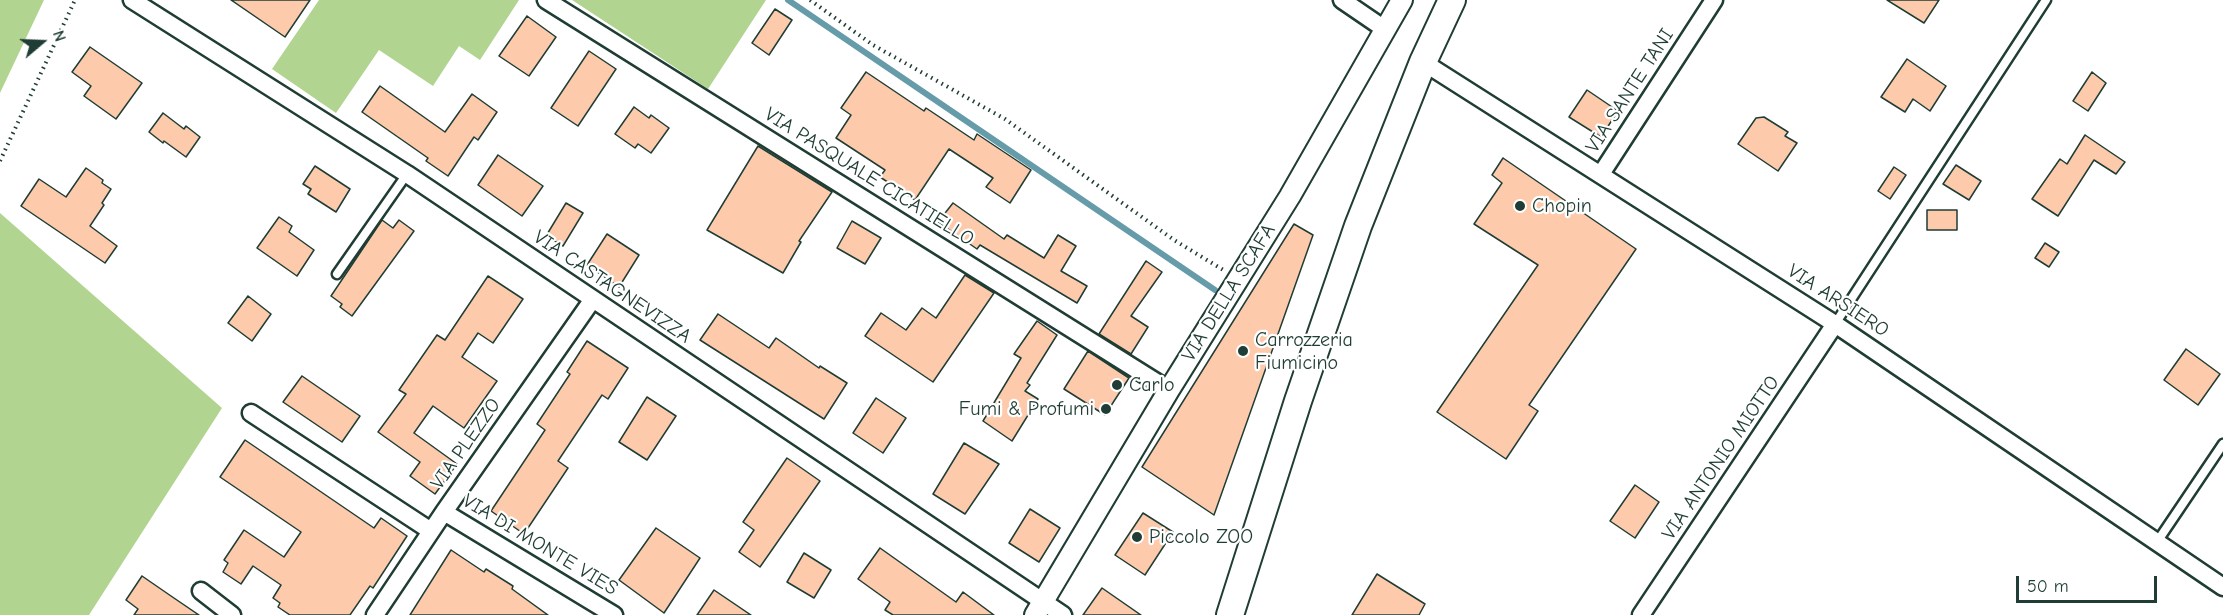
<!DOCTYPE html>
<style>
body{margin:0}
#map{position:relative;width:2223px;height:615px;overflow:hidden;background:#fff;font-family:"Comic Neue",sans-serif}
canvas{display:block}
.north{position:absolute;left:12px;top:12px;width:60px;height:60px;-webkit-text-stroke:4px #fff;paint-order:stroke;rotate:71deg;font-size:16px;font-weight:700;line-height:24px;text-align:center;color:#1f3d34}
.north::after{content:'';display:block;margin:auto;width:21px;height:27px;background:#1f3d34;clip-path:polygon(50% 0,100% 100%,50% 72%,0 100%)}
.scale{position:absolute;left:2016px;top:576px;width:141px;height:27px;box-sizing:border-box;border:3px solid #1f3d34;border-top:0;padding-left:8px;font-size:18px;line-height:21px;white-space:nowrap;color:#1f3d34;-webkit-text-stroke:4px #fff;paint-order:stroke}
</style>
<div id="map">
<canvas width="2223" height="615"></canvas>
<div class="north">N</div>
<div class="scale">50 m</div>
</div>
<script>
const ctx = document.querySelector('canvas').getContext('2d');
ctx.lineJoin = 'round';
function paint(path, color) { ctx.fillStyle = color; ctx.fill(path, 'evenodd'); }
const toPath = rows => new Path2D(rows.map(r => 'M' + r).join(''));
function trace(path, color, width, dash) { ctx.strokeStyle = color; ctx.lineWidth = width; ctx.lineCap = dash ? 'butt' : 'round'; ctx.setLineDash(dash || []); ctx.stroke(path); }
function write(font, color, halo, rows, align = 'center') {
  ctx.font = font + ' "Comic Neue",sans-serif'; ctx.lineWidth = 4.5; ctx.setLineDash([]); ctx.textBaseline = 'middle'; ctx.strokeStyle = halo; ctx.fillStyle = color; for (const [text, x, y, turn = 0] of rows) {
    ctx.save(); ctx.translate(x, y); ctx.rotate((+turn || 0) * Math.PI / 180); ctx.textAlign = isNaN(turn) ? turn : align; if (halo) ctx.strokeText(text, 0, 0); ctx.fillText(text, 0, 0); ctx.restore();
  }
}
paint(toPath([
 [0,0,44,0,0,93],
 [319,0,519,0,480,60,459,46,433,86,379,50,336,113,272,69],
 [572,0,766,0,708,89],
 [0,213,222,408,89,615,0,615]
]), '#b1d590');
trace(toPath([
 [788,0,1215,290]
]), '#669ba9', 6);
const building = toPath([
 [231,0,310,0,285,37,231,0],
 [1887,0,1939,0,1924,23,1887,0],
 [775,9,792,20,769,55,752,43,775,9],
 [527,16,556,37,529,76,499,56,527,16],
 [90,47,142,83,116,119,84,96,91,86,72,72,90,47],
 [589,51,616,69,578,126,551,108,589,51],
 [1907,59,1946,86,1930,111,1913,99,1905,112,1881,97,1907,59],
 [866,72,924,111,926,108,974,140,977,134,1031,170,1010,203,986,187,993,178,949,149,915,200,880,177,885,170,836,138,851,115,841,108,866,72],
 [2092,72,2106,83,2088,111,2073,101,2092,72],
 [380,86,445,132,472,94,497,112,478,140,474,137,448,176,426,161,428,158,362,112,380,86],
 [1587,90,1618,111,1601,137,1569,117,1587,90],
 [634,107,649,118,651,115,669,128,651,153,638,144,635,148,615,134,634,107],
 [163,113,184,129,186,126,200,137,186,157,164,141,163,143,149,132,163,113],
 [1764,117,1788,132,1785,136,1797,143,1778,171,1738,144,1756,118,1764,117],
 [2085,135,2125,162,2116,174,2094,160,2058,216,2032,199,2060,159,2067,164,2085,135],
 [758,146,832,192,799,241,801,242,783,273,707,230,758,146],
 [498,155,543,186,522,216,478,185,498,155],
 [1503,158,1636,249,1529,405,1538,411,1506,459,1437,412,1538,265,1474,224,1502,183,1492,175,1503,158],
 [1956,165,1981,181,1969,200,1943,184,1956,165],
 [315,166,350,189,336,212,308,194,311,189,303,184,315,166],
 [1894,167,1906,175,1890,199,1878,191,1894,167],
 [86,168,103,180,102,183,111,189,102,203,104,205,90,226,117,246,105,263,21,206,39,179,66,197,86,168],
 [566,203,583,213,563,246,546,236,566,203],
 [953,203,1004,239,1007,235,1044,258,1058,235,1076,246,1061,271,1087,286,1077,303,980,245,977,249,938,222,953,203],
 [1927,210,1957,210,1957,230,1927,230,1927,210],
 [279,217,292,226,289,232,314,250,297,276,257,248,279,217],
 [382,220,393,228,399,220,414,231,352,316,340,307,342,304,331,296,382,220],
 [852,221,881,238,865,264,837,248,852,221],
 [1294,224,1313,235,1214,515,1142,467,1294,224],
 [607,234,639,255,619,287,587,265,607,234],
 [2045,243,2059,252,2049,267,2035,258,2045,243],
 [1146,261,1162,272,1131,316,1148,327,1131,354,1099,334,1146,261],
 [965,275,994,293,933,382,865,336,881,313,906,330,922,308,936,318,965,275],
 [488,276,523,299,493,343,478,333,462,357,497,381,464,428,433,406,414,433,457,464,435,494,410,476,420,462,378,432,406,394,399,390,437,335,445,340,488,276],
 [248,296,271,314,252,341,228,323,248,296],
 [718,314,769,348,776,338,819,368,820,366,847,383,824,419,700,340,718,314],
 [1037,321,1057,335,1027,383,1030,385,1025,391,1038,399,1012,441,983,421,1021,358,1014,354,1037,321],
 [587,341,628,368,608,399,602,395,558,461,568,468,524,534,491,511,545,430,537,424,570,374,567,372,587,341],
 [2186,349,2220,374,2198,405,2164,380,2186,349],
 [1088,351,1129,378,1105,415,1064,389,1088,351],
 [302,376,360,416,342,442,283,402,302,376],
 [647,397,676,416,647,460,619,442,647,397],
 [876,398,906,418,883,453,853,433,876,398],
 [245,440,374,528,381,518,407,536,373,588,370,586,350,615,290,615,278,607,280,603,273,598,281,585,253,566,241,584,223,572,228,563,224,560,244,530,284,557,301,532,220,477,245,440],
 [964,443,999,464,965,514,933,494,964,443],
 [787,458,820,481,760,567,739,552,754,530,743,522,787,458],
 [1635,485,1659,502,1635,538,1610,521,1635,485],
 [1030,509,1060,528,1039,562,1009,543,1030,509],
 [1143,513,1173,532,1145,575,1115,555,1143,513],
 [656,528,700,558,664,613,619,580,656,528],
 [880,548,956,602,963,592,994,615,893,615,885,610,890,602,858,579,880,548],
 [451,550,484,572,486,569,513,586,512,589,548,615,410,615,451,550],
 [804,553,831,570,814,598,787,582,804,553],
 [1377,574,1425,604,1419,615,1352,615,1377,574],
 [142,576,171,596,199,615,134,615,138,609,126,600,142,576],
 [1102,588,1141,615,1083,615,1102,588],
 [714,590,751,615,697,615,714,590]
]);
paint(building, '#fdcaac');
trace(building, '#1f3d34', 1.5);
const service = toPath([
 [337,274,407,174],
 [1835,324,2046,0],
 [2157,542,2223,444]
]);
const minor = toPath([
 [132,0,407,174,1063,615],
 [546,0,1169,390],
 [1342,0,1386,30],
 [1423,62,1835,324,2223,587],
 [1601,174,1714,0],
 [251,413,431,531],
 [444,512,614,615],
 [201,591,232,615],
 [375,615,444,512,593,299],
 [1641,615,1835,324]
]);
const tertiary = toPath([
 [1035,615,1169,390,1290,196,1402,0]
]);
const primary = toPath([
 [1230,615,1298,401,1358,226,1423,62,1452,0]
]);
trace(service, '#1f3d34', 13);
trace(minor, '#1f3d34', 21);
trace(tertiary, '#1f3d34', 24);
trace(primary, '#1f3d34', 30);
trace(toPath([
 [810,0,873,45,1005,119,1174,240,1225,271],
 [0,161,75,0]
]), '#1f3d34', 4, [1.5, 4.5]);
trace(service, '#fff', 8);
trace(minor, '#fff', 16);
trace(tertiary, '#fff', 20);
trace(primary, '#fff', 26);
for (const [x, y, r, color] of [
 [1520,206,6,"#1f3d34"],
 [1243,351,6,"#1f3d34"],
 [1117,385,6,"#1f3d34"],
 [1106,409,6,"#1f3d34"],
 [1137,537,6,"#1f3d34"]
]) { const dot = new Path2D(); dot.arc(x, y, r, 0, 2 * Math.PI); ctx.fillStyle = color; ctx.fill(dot); trace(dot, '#fff', 2); }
write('20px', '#1f3d34', '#fff', [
 ["VIA SANTE TANI",1630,91,-57],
 ["VIA PASQUALE CICATIELLO",869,177,32],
 ["VIA CASTAGNEVIZZA",612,287,34],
 ["VIA DELLA SCAFA",1229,293,-58],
 ["VIA ARSIERO",1838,301,33],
 ["VIA PLEZZO",466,444,-55],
 ["VIA ANTONIO MIOTTO",1721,458,-56],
 ["VIA DI MONTE VIES",540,545,31]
]);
write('20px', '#1f3d34', '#fff', [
 ["Chopin",1532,206],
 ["Carrozzeria",1255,340],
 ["Fiumicino",1255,363],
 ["Carlo",1129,385],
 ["Fumi & Profumi",1094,409,"right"],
 ["Piccolo ZOO",1149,537]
], 'left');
</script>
